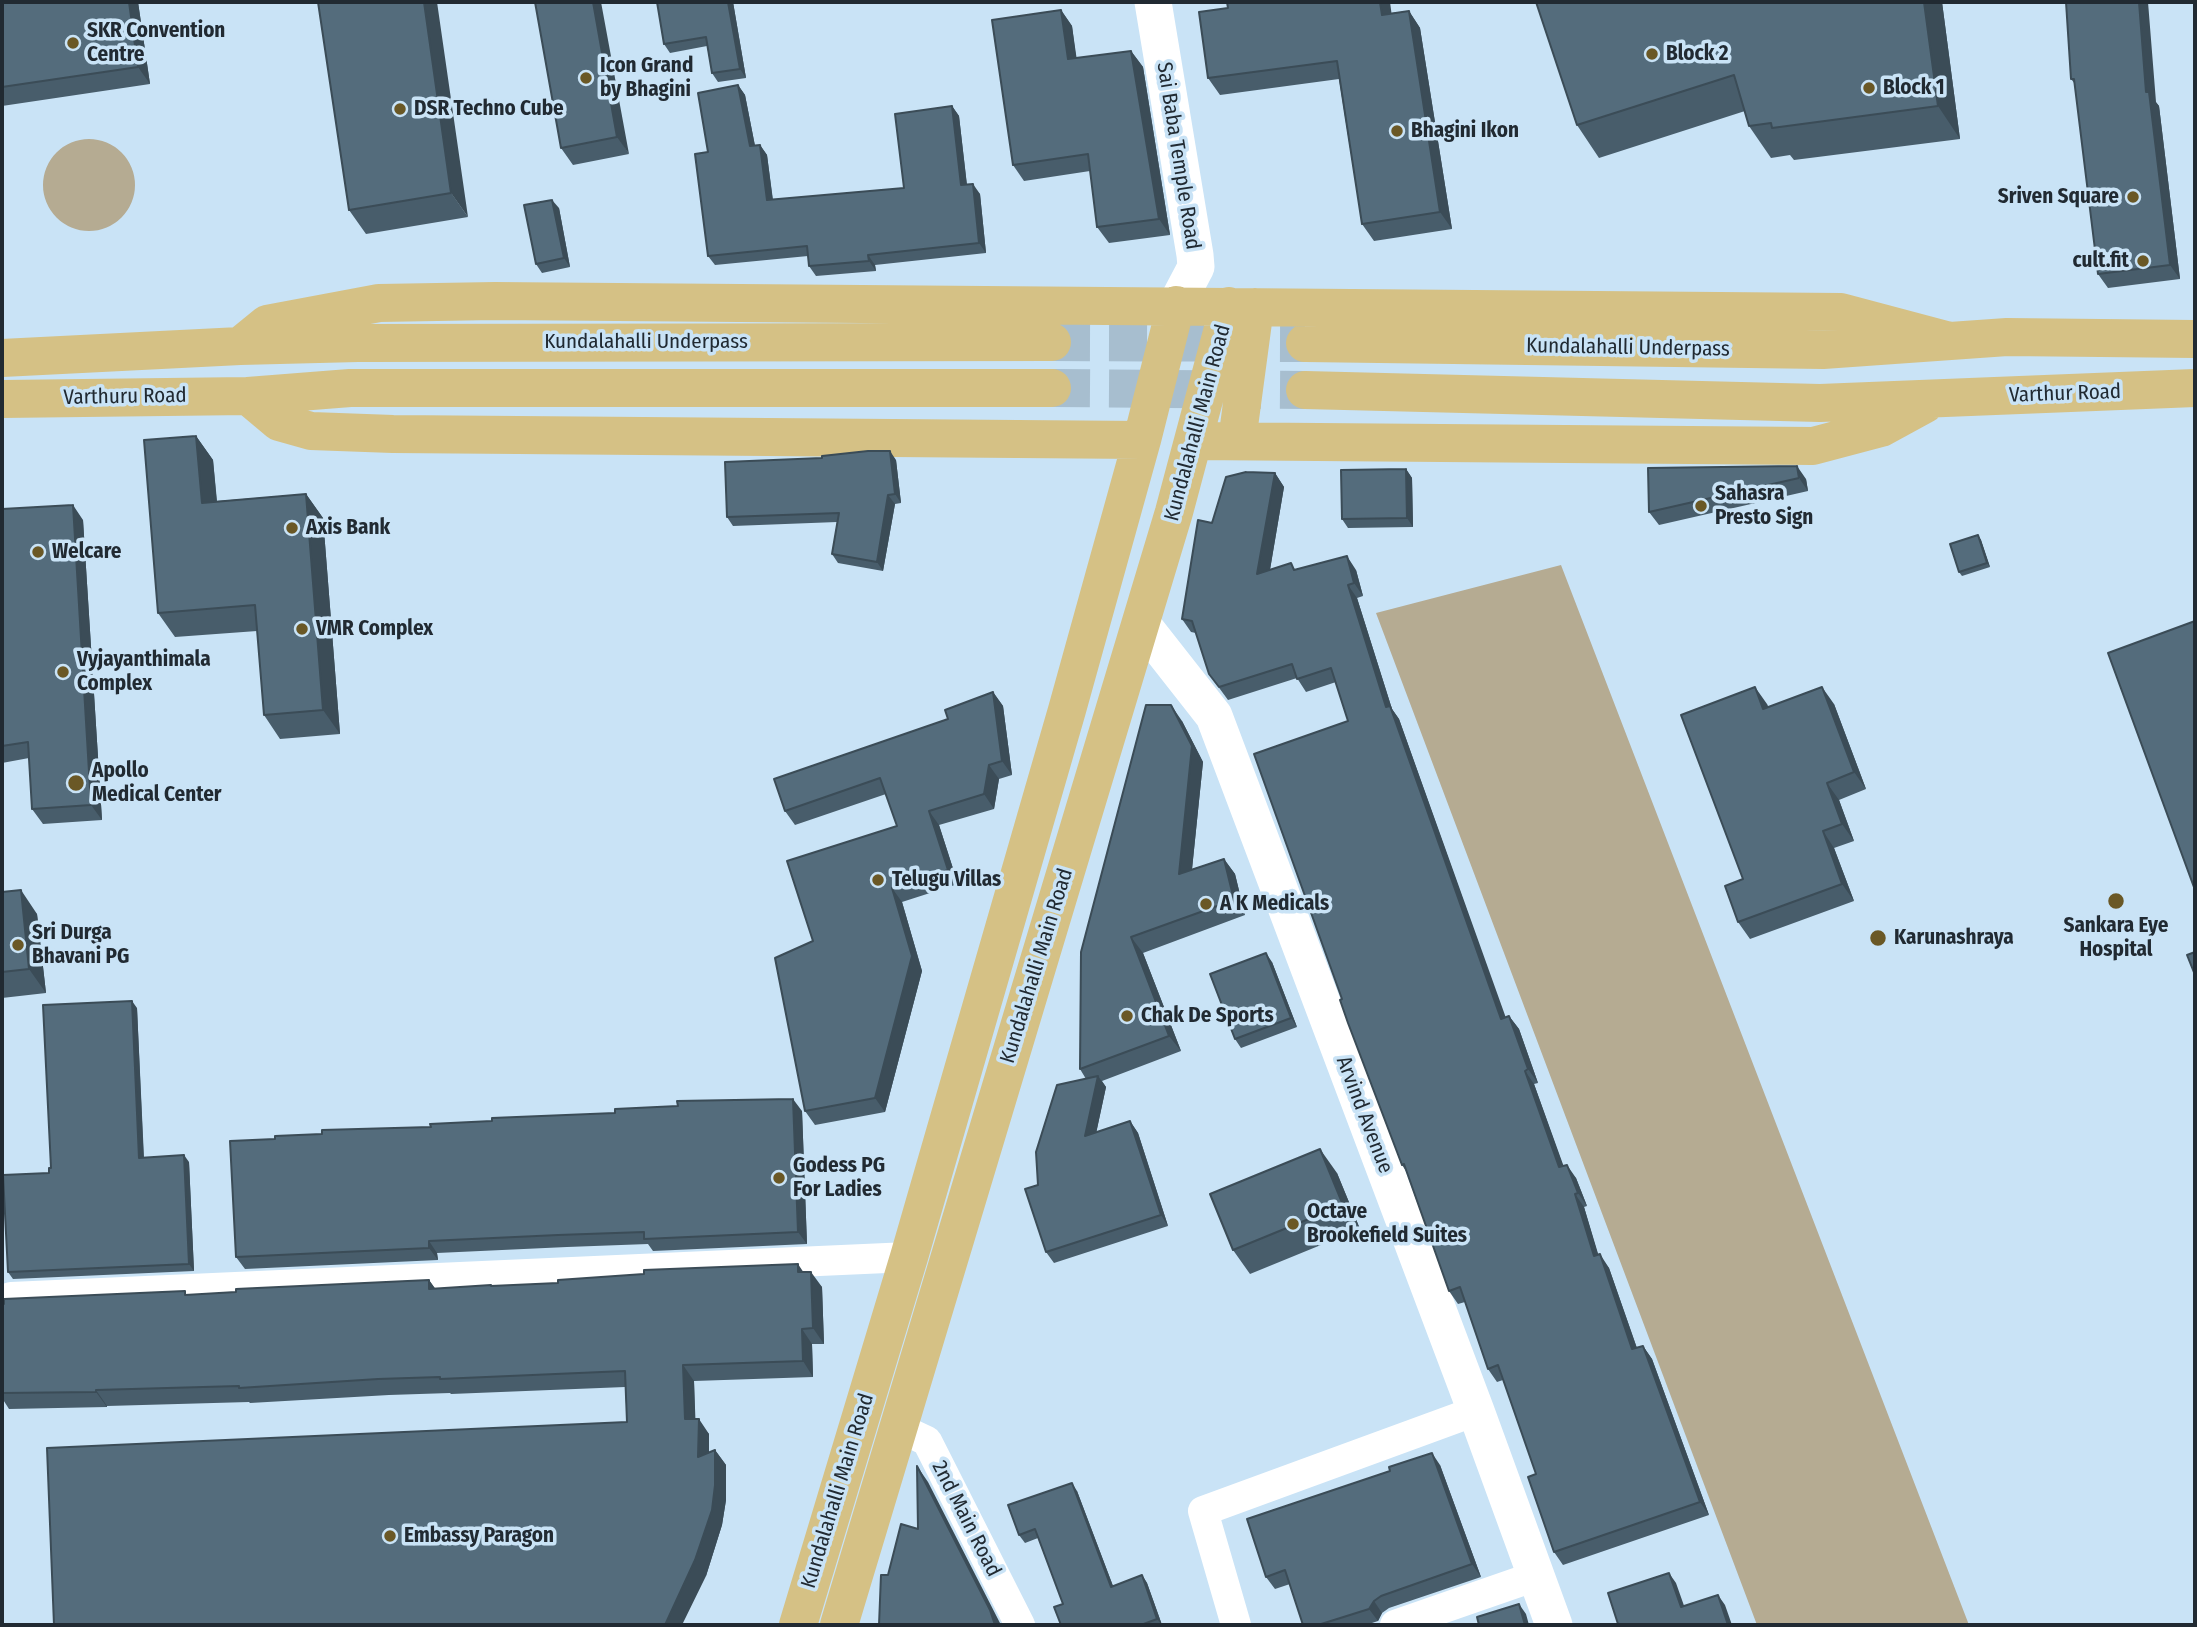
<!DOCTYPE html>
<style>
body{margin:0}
#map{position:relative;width:2197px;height:1627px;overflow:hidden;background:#c9e3f6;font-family:"Fira Sans Condensed",sans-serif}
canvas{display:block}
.frame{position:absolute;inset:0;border:4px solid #212a32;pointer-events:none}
</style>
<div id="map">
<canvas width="2197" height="1627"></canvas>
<div class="frame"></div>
</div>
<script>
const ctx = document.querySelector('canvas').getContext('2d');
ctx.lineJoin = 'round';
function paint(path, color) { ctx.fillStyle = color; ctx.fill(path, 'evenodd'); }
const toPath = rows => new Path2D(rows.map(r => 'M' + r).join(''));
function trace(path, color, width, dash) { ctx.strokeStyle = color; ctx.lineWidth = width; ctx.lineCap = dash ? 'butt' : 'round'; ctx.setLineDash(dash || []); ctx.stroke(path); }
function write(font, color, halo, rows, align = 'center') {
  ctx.font = font + ' "Fira Sans Condensed",sans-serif'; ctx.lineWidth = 7; ctx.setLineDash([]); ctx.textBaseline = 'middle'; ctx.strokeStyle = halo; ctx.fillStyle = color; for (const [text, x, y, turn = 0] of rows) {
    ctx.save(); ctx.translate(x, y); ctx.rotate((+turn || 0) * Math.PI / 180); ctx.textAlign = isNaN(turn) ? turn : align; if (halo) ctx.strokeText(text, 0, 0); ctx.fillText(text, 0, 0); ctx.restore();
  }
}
paint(toPath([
 '43 185a46 46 0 1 1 92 0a46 46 0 1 1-92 0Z',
 [1561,565,1969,1625,1757,1625,1376,613]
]), '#b5ab92');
trace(toPath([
 [1052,342,1305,343],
 [1052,388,1305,390]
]), '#a7becf', 38, [38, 19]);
trace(toPath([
 [11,1297,909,1257],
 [897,1427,927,1441,1020,1625],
 [1236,1625,1203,1511,1476,1411],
 [1395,1625,1536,1576]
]), '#fff', 30);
trace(toPath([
 [1153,2,1195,255,1196,267,1176,305],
 [1141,623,1214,716,1476,1411,1554,1625]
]), '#fff', 37);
trace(toPath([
 [1305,343,1823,350,2007,337,2195,339],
 [240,346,267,324,379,303,495,301,1841,312,1950,341],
 [2,358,240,346,358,343,1052,342],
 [1305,390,1820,403,2195,388],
 [248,396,279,422,311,431,393,434,1142,440],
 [2,399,248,396,350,388,1052,388],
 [1194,441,1813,446,1881,428,1925,404],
 [1237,441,1255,307],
 [798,1625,909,1257,1067,710,1142,440,1176,305],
 [839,1625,1174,512,1229,306]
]), '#d5c185', 38);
paint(toPath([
 [2,2,138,2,150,84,2,106],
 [318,2,468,217,366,234,349,210],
 [535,2,629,154,573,165,561,148],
 [733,2,746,78,718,82,712,73,707,46,670,53,664,44],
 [1942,2,1960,139,1794,160,1790,155,1771,158,1749,126,1745,111,1599,158,1577,125],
 [2066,2,2159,106,2180,279,2108,288,2098,274,2075,84,2071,79],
 [1228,8,1391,13,1409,11,1420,28,1452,229,1374,241,1362,224,1339,79,1220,95,1208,78],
 [1061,10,1072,26,1076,58,1131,51,1143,67,1170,235,1109,243,1097,227,1090,171,1024,181,1013,165],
 [738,85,745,95,755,146,760,145,767,155,773,200,904,188,952,106,959,116,967,185,980,194,986,253,875,265,876,271,816,276,809,266,808,256,715,265,708,256,708,152],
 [559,208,570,267,542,273,536,264],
 [196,436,213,460,217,501,306,494,323,518,340,734,280,739,264,715,257,631,175,637,158,613],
 [896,460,901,503,895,504,883,571,838,563,832,554,837,522,733,526,727,517],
 [1648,468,1806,479,1808,491,1659,525,1649,512],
 [1406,469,1412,478,1413,527,1348,528,1342,519],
 [1275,473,1284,487,1270,570,1356,570,1363,596,1357,598,1392,709,1399,719,1505,1018,1509,1016,1519,1029,1538,1083,1534,1084,1563,1166,1576,1178,1587,1206,1584,1207,1598,1255,1609,1268,1637,1348,1643,1346,1652,1359,1709,1515,1563,1565,1554,1552,1536,1474,1503,1380,1497,1382,1488,1369,1465,1302,1458,1304,1449,1291,1406,1171,1402,1165,1342,999,1348,721,1336,682,1306,692,1297,678,1228,700,1209,674,1196,633,1191,632,1182,619,1212,523],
 [2,509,83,520,102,820,43,824,32,809,29,758,2,763],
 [1978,535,1981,540,1990,567,1962,576,1959,572],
 [993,692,1003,706,1012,775,999,779,994,809,939,825,958,884,902,902,922,971,885,1112,815,1125,805,1111,813,941,897,826,886,794,795,825,785,811,948,719],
 [1767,704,1768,707,1834,704,1866,789,1839,800,1854,841,1834,848,1854,901,1750,939,1738,922,1743,879],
 [1182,721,1203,762,1192,869,1224,859,1235,874,1245,915,1143,953,1181,1051,1102,1081,1106,1087,1096,1133,1130,1121,1138,1133,1168,1226,1054,1263,1046,1252,1038,1185,1086,1079,1080,1069],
 [2,892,37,914,46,993,2,998],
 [1272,962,1297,1027,1241,1048,1235,1039],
 [137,1008,144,1158,189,1162,194,1271,13,1279,8,1272,51,1168],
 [802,1111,807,1244,653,1251,648,1244,567,1247,437,1253,438,1260,245,1269,236,1257,275,1139,431,1127],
 [1337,1173,1360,1229,1250,1274,1233,1250],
 [804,1272,822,1287,824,1344,812,1344,813,1377,694,1381,695,1419,709,1434,709,1453,715,1450,726,1465,726,1500,722,1525,706,1576,627,1422,625,1387,451,1394,450,1393,389,1395,250,1403,249,1402,107,1406,107,1407,9,1409,2,1398,4,1304,188,1295,429,1280,435,1289,491,1285,492,1286],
 [1440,1465,1481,1577,1389,1608,1382,1613,1378,1621,1366,1625,1303,1625,1290,1584,1275,1589,1266,1577],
 [1077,1491,1113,1586,1142,1575,1147,1583,1162,1625,1061,1625,1063,1604,1038,1538,1025,1543,1019,1535]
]), '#485d6b');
paint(toPath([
 [129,2,138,2,150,84,138,67],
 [424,2,437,2,468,217,451,193],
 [593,2,601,2,629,154,617,137],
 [728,2,733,2,746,78,740,69],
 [1380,2,1390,2,1394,32,1382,15],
 [1924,2,1942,2,1960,139,1938,106],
 [2139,2,2148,2,2156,102,2159,106,2180,279,2170,265,2146,92],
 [1061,10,1072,26,1079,75,1068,59],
 [1409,11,1420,28,1452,229,1440,212],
 [1131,51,1143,67,1170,235,1159,219],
 [738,85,745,95,757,156,750,146],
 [952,106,959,116,968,195,961,185],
 [760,145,767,155,774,210,767,200],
 [973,184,980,194,986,253,979,243],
 [552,200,559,208,570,267,564,258],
 [868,255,875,265,876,271,869,261],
 [196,436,213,460,219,527,202,503],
 [890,451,896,460,901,503,895,494],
 [1797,466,1806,479,1808,491,1799,478],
 [1406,469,1412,478,1413,527,1407,518],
 [1275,473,1284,487,1267,587,1257,574],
 [306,494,323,518,340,734,323,710],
 [888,495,895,504,883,571,877,562],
 [73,505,83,520,102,820,91,805],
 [1978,535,1981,540,1990,567,1987,563],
 [1347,556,1356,570,1363,596,1354,583],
 [1348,585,1357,598,1392,709,1399,719,1511,1032,1501,1019,1386,707],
 [1755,687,1767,704,1775,726,1763,709],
 [1822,687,1834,704,1866,789,1854,772],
 [993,692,1003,706,1012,775,1002,761],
 [1171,705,1182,721,1203,762,1190,889,1179,874],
 [989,765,999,779,994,809,984,794],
 [1827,783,1839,800,1854,841,1842,824],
 [929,811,939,825,958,884,948,870],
 [1823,831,1834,848,1854,901,1842,884],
 [1224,859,1235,874,1245,915,1234,900],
 [892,888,902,902,922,971,885,1112,875,1098],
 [21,890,37,914,46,993,29,969],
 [1131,937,1143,953,1181,1051,1169,1036],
 [1266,953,1272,962,1297,1027,1291,1018],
 [132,1001,137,1008,144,1165,139,1158],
 [1509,1016,1519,1029,1538,1083,1528,1069],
 [1525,1071,1534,1084,1569,1181,1559,1167],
 [1098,1076,1106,1087,1093,1148,1085,1136],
 [793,1099,802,1111,807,1244,798,1232],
 [1130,1121,1138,1133,1168,1226,1161,1215],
 [1320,1149,1337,1173,1360,1229,1343,1205],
 [184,1155,189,1162,194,1271,189,1264],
 [1567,1165,1576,1178,1587,1206,1578,1193],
 [1575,1194,1584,1207,1603,1270,1594,1256],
 [429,1241,437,1253,438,1260,429,1248],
 [1600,1254,1609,1268,1642,1363,1632,1349],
 [798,1264,808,1279,798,1272],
 [811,1272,822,1287,824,1344,813,1328],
 [429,1280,440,1295,429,1289],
 [802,1329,812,1344,813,1377,803,1361],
 [1643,1346,1652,1359,1709,1515,1700,1502],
 [683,1365,694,1381,696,1435,685,1419],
 [96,1390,107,1406,107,1407,96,1392],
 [699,1419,709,1434,709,1473,698,1457],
 [715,1450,726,1465,726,1500,722,1525,706,1576,682,1625,665,1625],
 [1432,1453,1440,1465,1481,1577,1472,1564],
 [917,1466,928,1482,1001,1625,995,1625],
 [1072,1483,1077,1491,1116,1594,1111,1587],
 [1669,1573,1676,1583,1688,1617,1681,1607],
 [1142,1575,1147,1583,1162,1625,1157,1619],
 [1718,1595,1725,1605,1732,1625,1728,1625],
 [1374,1601,1382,1613,1378,1621,1369,1609],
 [1519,1604,1526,1614,1529,1625,1525,1625]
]), '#3b4c57');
const building = toPath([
 [2,2,129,2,138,67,2,87,2,2],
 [318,2,424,2,451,193,349,210,318,2],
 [535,2,593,2,617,137,561,148,535,2],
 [657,2,728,2,740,69,712,73,706,37,664,44,657,2],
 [1227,2,1380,2,1382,15,1409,11,1440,212,1362,224,1337,61,1208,78,1199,12,1228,8,1227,2],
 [1536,2,1924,2,1938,106,1772,128,1771,123,1749,126,1734,75,1577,125,1536,2],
 [2066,2,2139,2,2146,92,2149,92,2170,265,2098,274,2074,79,2071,79,2066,2],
 [1061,10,1068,59,1131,51,1159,219,1097,227,1088,154,1013,165,992,20,1061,10],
 [738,85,750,146,760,145,767,200,904,188,895,114,952,106,961,185,973,184,979,243,868,255,869,261,809,266,807,246,708,256,695,154,708,152,698,93,738,85],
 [552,200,564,258,536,264,524,205,552,200],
 [196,436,202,503,306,494,323,710,264,715,255,605,158,613,144,440,196,436],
 [868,451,890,451,895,494,888,495,877,562,832,554,839,513,727,517,725,462,822,458,822,456,868,451],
 [1797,466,1799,478,1649,512,1648,468,1797,466],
 [1406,469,1407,518,1342,519,1341,470,1406,469],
 [1246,472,1275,473,1257,574,1291,563,1294,570,1347,556,1354,583,1348,585,1386,707,1390,706,1501,1019,1509,1016,1528,1069,1525,1071,1559,1167,1567,1165,1578,1193,1575,1194,1594,1256,1600,1254,1632,1349,1643,1346,1700,1502,1554,1552,1528,1477,1536,1474,1498,1365,1488,1369,1460,1287,1449,1291,1404,1164,1402,1165,1348,1023,1340,1000,1342,999,1254,754,1348,721,1331,668,1297,679,1292,664,1219,687,1209,674,1192,621,1182,619,1198,520,1212,523,1226,477,1246,472],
 [73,505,91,805,32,809,28,742,2,746,2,509,73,505],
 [1978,535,1987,563,1959,572,1950,544,1978,535],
 [2195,621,2195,890,2108,653,2195,621],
 [1755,687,1763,709,1822,687,1854,772,1827,783,1842,824,1823,831,1842,884,1738,922,1725,886,1743,879,1681,715,1755,687],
 [993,692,1002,761,989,765,984,794,929,811,948,870,892,888,912,956,875,1098,805,1111,775,958,813,941,787,861,897,826,880,778,785,811,774,779,948,719,945,710,993,692],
 [1146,705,1171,705,1192,746,1179,874,1224,859,1234,900,1131,937,1169,1036,1080,1069,1081,952,1146,705],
 [21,890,29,969,2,972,2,892,21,890],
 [2195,952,2195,975,2187,955,2195,952],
 [1266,953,1291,1018,1235,1039,1210,974,1266,953],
 [132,1001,139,1158,184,1155,189,1264,8,1272,3,1175,49,1173,49,1168,51,1168,43,1005,132,1001],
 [1098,1076,1085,1136,1130,1121,1161,1215,1046,1252,1025,1189,1038,1185,1036,1152,1057,1085,1098,1076],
 [793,1099,798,1232,644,1239,644,1232,558,1235,429,1241,429,1248,236,1257,230,1141,275,1139,275,1136,322,1134,322,1130,431,1127,430,1124,492,1121,492,1118,615,1113,615,1109,678,1106,677,1101,793,1099],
 [1320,1149,1343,1205,1233,1250,1210,1194,1320,1149],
 [798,1264,798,1272,811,1272,813,1328,802,1329,803,1361,683,1365,685,1419,699,1419,698,1457,715,1450,715,1485,712,1510,695,1560,665,1625,54,1625,47,1448,627,1422,625,1371,440,1379,440,1377,378,1379,239,1388,239,1386,96,1390,96,1392,2,1393,2,1304,4,1304,4,1299,185,1291,185,1295,236,1292,236,1289,429,1280,429,1289,491,1285,491,1286,558,1283,558,1280,644,1274,644,1270,798,1264],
 [1432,1453,1472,1564,1381,1596,1374,1601,1369,1609,1318,1625,1303,1625,1285,1570,1266,1577,1247,1519,1390,1471,1389,1467,1432,1453],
 [917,1466,990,1610,995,1625,879,1625,881,1575,888,1575,901,1524,918,1529,917,1466],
 [1072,1483,1111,1587,1142,1575,1157,1619,1141,1625,1061,1625,1054,1607,1063,1604,1035,1529,1019,1535,1008,1505,1072,1483],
 [1669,1573,1681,1607,1718,1595,1728,1625,1615,1625,1618,1624,1608,1593,1669,1573],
 [1519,1604,1525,1625,1479,1625,1477,1617,1519,1604]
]);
paint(building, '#546c7c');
trace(building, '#3b4c57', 2);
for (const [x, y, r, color] of [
 [73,43,7,"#6a5826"],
 [1652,54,7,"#6a5826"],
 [586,78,7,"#6a5826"],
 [1869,88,7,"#6a5826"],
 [400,109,7,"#6a5826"],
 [1397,131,7,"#6a5826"],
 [2133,197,7,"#6a5826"],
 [2143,261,7,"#6a5826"],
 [1701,506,7,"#6a5826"],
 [292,528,7,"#6a5826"],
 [38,552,7,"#6a5826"],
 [302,629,7,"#6a5826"],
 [63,672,7,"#6a5826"],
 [76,783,9,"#6a5826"],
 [878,880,7,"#6a5826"],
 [2116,901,9,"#6a5826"],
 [1206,904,7,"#6a5826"],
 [1878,938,9,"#6a5826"],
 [18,945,7,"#6a5826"],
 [1127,1016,7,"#6a5826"],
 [779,1178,7,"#6a5826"],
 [1293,1224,7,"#6a5826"],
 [390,1536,7,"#6a5826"]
]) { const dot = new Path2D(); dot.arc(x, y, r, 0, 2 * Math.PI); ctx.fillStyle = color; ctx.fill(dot); trace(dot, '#c9e3f6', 2.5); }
write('bold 21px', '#212a32', '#c9e3f6', [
 ["SKR Convention",87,31],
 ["Centre",87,55],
 ["Block 2",1666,54],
 ["Icon Grand",600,66],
 ["by Bhagini",600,90],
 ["Block 1",1883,88],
 ["DSR Techno Cube",414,109],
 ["Bhagini Ikon",1411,131],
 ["Sriven Square",2119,197,"right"],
 ["cult.fit",2129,261,"right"],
 ["Sahasra",1715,494],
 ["Presto Sign",1715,518],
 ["Axis Bank",306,528],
 ["Welcare",52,552],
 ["VMR Complex",316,629],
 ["Vyjayanthimala",77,660],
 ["Complex",77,684],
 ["Apollo",92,771],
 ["Medical Center",92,795],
 ["Telugu Villas",892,880],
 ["A K Medicals",1220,904],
 ["Sankara Eye",2116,926,"center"],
 ["Hospital",2116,950,"center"],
 ["Sri Durga",32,933],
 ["Bhavani PG",32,957],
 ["Karunashraya",1894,938],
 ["Chak De Sports",1141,1016],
 ["Godess PG",793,1166],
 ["For Ladies",793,1190],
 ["Octave",1307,1212],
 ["Brookefield Suites",1307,1236],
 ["Embassy Paragon",404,1536]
], 'left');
write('21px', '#212a32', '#c9e3f6', [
 ["Sai Baba Temple Road",1178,156,81],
 ["Kundalahalli Underpass",646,342],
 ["Kundalahalli Underpass",1628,348,1],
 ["Varthur Road",2065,394,-2],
 ["Varthuru Road",125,397,-1],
 ["Kundalahalli Main Road",1198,423,-75],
 ["Kundalahalli Main Road",1037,966,-73],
 ["Arvind Avenue",1364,1115,69],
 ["Kundalahalli Main Road",838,1491,-73],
 ["2nd Main Road",966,1519,63]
]);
</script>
